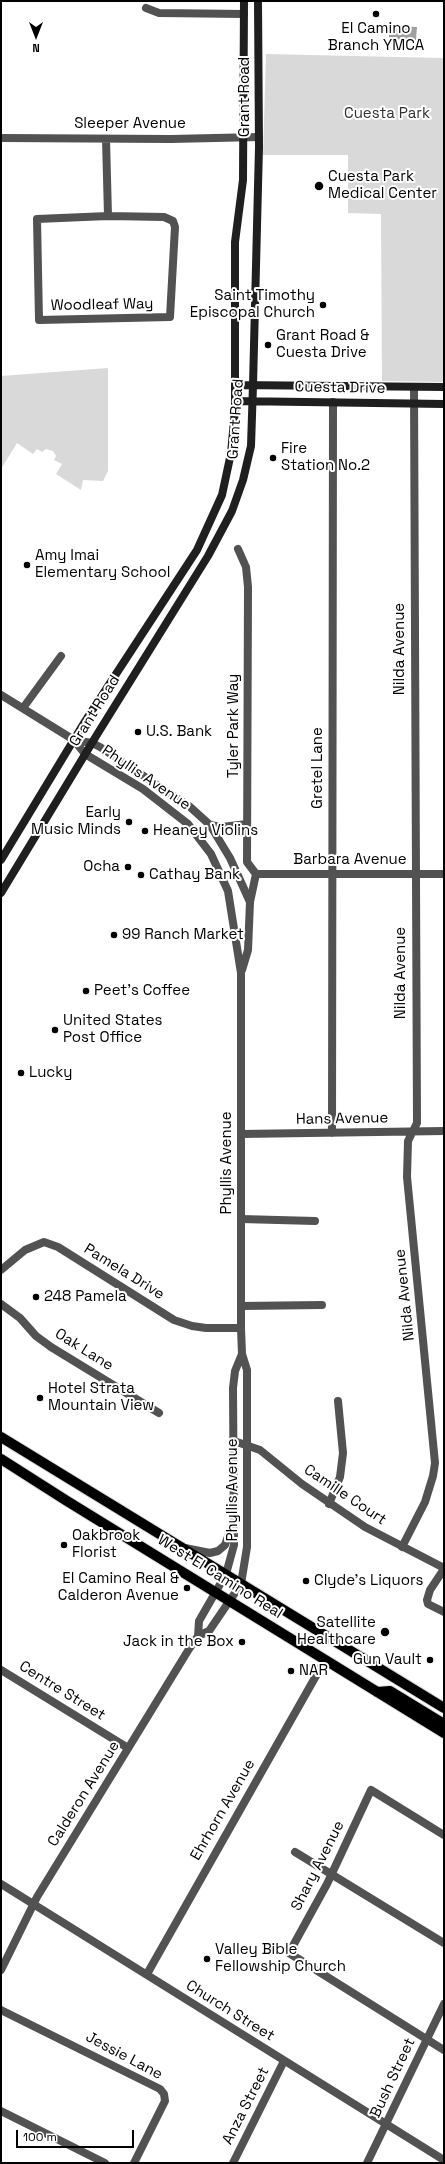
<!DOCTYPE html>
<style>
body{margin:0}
#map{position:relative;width:445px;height:2164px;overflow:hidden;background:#fff;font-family:"Space Grotesk",sans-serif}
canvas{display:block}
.frame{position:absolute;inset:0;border:2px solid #000;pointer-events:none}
.north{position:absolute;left:16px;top:16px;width:40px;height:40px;-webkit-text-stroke:3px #fff;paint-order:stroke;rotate:180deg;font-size:11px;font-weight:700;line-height:16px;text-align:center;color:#000}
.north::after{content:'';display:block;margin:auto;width:14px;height:18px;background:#000;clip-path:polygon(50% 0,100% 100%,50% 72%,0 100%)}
.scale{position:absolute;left:16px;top:2130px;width:118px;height:18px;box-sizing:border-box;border:2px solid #000;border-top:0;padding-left:5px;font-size:12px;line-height:14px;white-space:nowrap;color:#000;-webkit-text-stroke:3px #fff;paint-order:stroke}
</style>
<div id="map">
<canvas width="445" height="2164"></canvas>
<div class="frame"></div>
<div class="north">N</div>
<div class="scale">100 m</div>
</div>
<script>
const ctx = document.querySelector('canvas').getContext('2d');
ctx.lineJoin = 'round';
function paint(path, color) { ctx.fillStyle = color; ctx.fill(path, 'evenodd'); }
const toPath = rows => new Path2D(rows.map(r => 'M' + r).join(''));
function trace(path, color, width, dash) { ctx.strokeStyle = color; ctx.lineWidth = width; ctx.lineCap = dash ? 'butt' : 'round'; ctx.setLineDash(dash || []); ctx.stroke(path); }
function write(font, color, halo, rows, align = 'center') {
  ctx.font = font + ' "Space Grotesk",sans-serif'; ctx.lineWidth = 4; ctx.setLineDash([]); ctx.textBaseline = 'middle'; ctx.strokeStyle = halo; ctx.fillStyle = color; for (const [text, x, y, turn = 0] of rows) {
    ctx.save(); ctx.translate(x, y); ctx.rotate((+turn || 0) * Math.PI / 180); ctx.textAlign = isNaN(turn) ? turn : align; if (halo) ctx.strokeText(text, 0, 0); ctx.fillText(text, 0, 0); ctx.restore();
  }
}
paint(toPath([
 [266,54,444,58,444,382,382,381,381,214,348,213,348,155,263,155],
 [108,368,108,471,103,481,83,480,81,490,56,474,62,464,54,460,56,456,53,451,46,449,42,452,37,449,33,454,17,443,1,469,1,376]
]), '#d9d9d9');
paint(toPath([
 [389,26,417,27,416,40,389,39]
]), '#a0a0a0');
const primary = toPath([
 [1,1437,444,1708],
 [1,1459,67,1501,444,1733],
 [377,1692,390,1691,444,1724]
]);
trace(primary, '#dbdbdb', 12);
trace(toPath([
 [146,8,159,13,244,14],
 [1,138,171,139,259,137],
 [106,139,108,216],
 [108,216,164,217,173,221,175,227,170,317,39,320,37,219,108,216],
 [238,549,246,567,248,587,247,862,256,874],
 [1,695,74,740],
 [23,708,61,656],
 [210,825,222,827,247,824],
 [256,874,444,874],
 [250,902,256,874],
 [332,1133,333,402],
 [241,1134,444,1131],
 [241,1219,315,1221],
 [1,1270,25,1250,44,1242,58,1247,174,1320,192,1326,206,1328,241,1328],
 [1,1304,20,1318,36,1336,51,1347,159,1413],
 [241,1306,322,1305],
 [234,1441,260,1450,302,1484,365,1527,444,1568],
 [329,1504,340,1477,343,1453,338,1401],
 [402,1547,425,1502,433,1476,435,1463,407,1177,408,1141,417,1123,414,387],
 [444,1569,430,1590,427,1600,428,1604,444,1612],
 [1,1670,128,1748],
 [444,1835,371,1790,327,1884,289,1953,444,2050],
 [295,1852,444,1943],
 [1,1884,444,2160],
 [147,1974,325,1660],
 [1,2010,160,2089,164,2094,165,2101,134,2163],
 [1,2111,105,2163],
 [233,2163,284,2061],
 [367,2163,444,2004]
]), '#525252', 8);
trace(toPath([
 [74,740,92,743,100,747,189,806,210,825,230,858,250,902,248,950,242,970],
 [185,1548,210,1553,218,1551,225,1545,232,1525],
 [198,1636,199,1621,226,1574,234,1545,233,1388,235,1371,242,1354],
 [1,1970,37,1897,189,1649,198,1636,209,1631,241,1584,247,1547,247,1370,242,1354,241,1328,241,973,228,891,211,854,188,824,143,789,85,754,74,740]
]), '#525252', 8);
trace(toPath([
 [236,385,444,387],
 [235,401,444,404],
 [1,860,84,723,197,550,222,495,231,453,235,410,235,242,243,180,244,1],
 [1,893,98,733,208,556,232,511,243,480,251,446,253,385,259,147,258,1]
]), '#1f1f1f', 8);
trace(primary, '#000', 10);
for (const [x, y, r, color] of [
 [376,14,4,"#000"],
 [319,186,5,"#000"],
 [323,305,4,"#000"],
 [268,345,4,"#000"],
 [273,458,4,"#000"],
 [27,565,4,"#000"],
 [138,732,4,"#000"],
 [129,822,4,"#000"],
 [145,831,4,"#000"],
 [128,867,4,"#000"],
 [141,875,4,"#000"],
 [114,935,4,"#000"],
 [86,991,4,"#000"],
 [55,1030,4,"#000"],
 [21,1073,4,"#000"],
 [36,1297,4,"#000"],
 [40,1398,4,"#000"],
 [64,1545,4,"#000"],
 [306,1581,4,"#000"],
 [187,1588,4,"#000"],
 [385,1632,5,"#000"],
 [242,1642,4,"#000"],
 [430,1660,4,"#000"],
 [291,1671,4,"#000"],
 [207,1959,4,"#000"]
]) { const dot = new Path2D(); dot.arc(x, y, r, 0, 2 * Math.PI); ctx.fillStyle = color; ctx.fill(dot); trace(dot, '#fff', 1.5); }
write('15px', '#000', '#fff', [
 ["El Camino",376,29,"center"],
 ["Branch YMCA",376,46,"center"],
 ["Cuesta Park",328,177],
 ["Medical Center",328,194],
 ["Saint Timothy",315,296,"right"],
 ["Episcopal Church",315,313,"right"],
 ["Grant Road &",276,336],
 ["Cuesta Drive",276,353],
 ["Fire",281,449],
 ["Station No.2",281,466],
 ["Amy Imai",35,556],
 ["Elementary School",35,573],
 ["U.S. Bank",146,732],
 ["Early",121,813,"right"],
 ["Music Minds",121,830,"right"],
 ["Heaney Violins",153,831],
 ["Ocha",120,867,"right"],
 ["Cathay Bank",149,875],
 ["99 Ranch Market",122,935],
 ["Peet's Coffee",94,991],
 ["United States",63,1021],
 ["Post Office",63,1038],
 ["Lucky",29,1073],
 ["248 Pamela",44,1297],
 ["Hotel Strata",48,1389],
 ["Mountain View",48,1406],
 ["Oakbrook",72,1536],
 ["Florist",72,1553],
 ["El Camino Real &",179,1579,"right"],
 ["Calderon Avenue",179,1596,"right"],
 ["Clyde's Liquors",314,1581],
 ["Satellite",376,1623,"right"],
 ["Healthcare",376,1640,"right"],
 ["Jack in the Box",234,1642,"right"],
 ["Gun Vault",422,1660,"right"],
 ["NAR",299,1671],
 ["Valley Bible",215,1950],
 ["Fellowship Church",215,1967]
], 'left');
write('15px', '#000', '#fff', [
 ["Grant Road",245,97,-90],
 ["Sleeper Avenue",130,124],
 ["Woodleaf Way",102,305,-1],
 ["Cuesta Drive",340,388,1],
 ["Grant Road",236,419,-86],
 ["Nilda Avenue",400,649,-90],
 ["Grant Road",95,711,-58],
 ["Tyler Park Way",234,726,-90],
 ["Gretel Lane",318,768,-90],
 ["Phyllis Avenue",146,778,34],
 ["Barbara Avenue",350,860],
 ["Nilda Avenue",401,973,-90],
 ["Hans Avenue",342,1119,-1],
 ["Phyllis Avenue",227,1163,-90],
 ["Pamela Drive",124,1272,32],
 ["Nilda Avenue",405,1295,-96],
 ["Oak Lane",84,1350,32],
 ["Phyllis Avenue",233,1490,-90],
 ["Camille Court",345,1495,34],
 ["West El Camino Real",220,1577,32],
 ["Centre Street",62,1691,32],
 ["Calderon Avenue",84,1794,-58],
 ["Ehrhorn Avenue",223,1810,-60],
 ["Shary Avenue",318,1866,-63],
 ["Church Street",230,2011,32],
 ["Jessie Lane",124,2056,28],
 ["Bush Street",393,2078,-65],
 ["Anza Street",246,2106,-63]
]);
write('15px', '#303030', '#fff', [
 ["Cuesta Park",387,114]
]);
</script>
